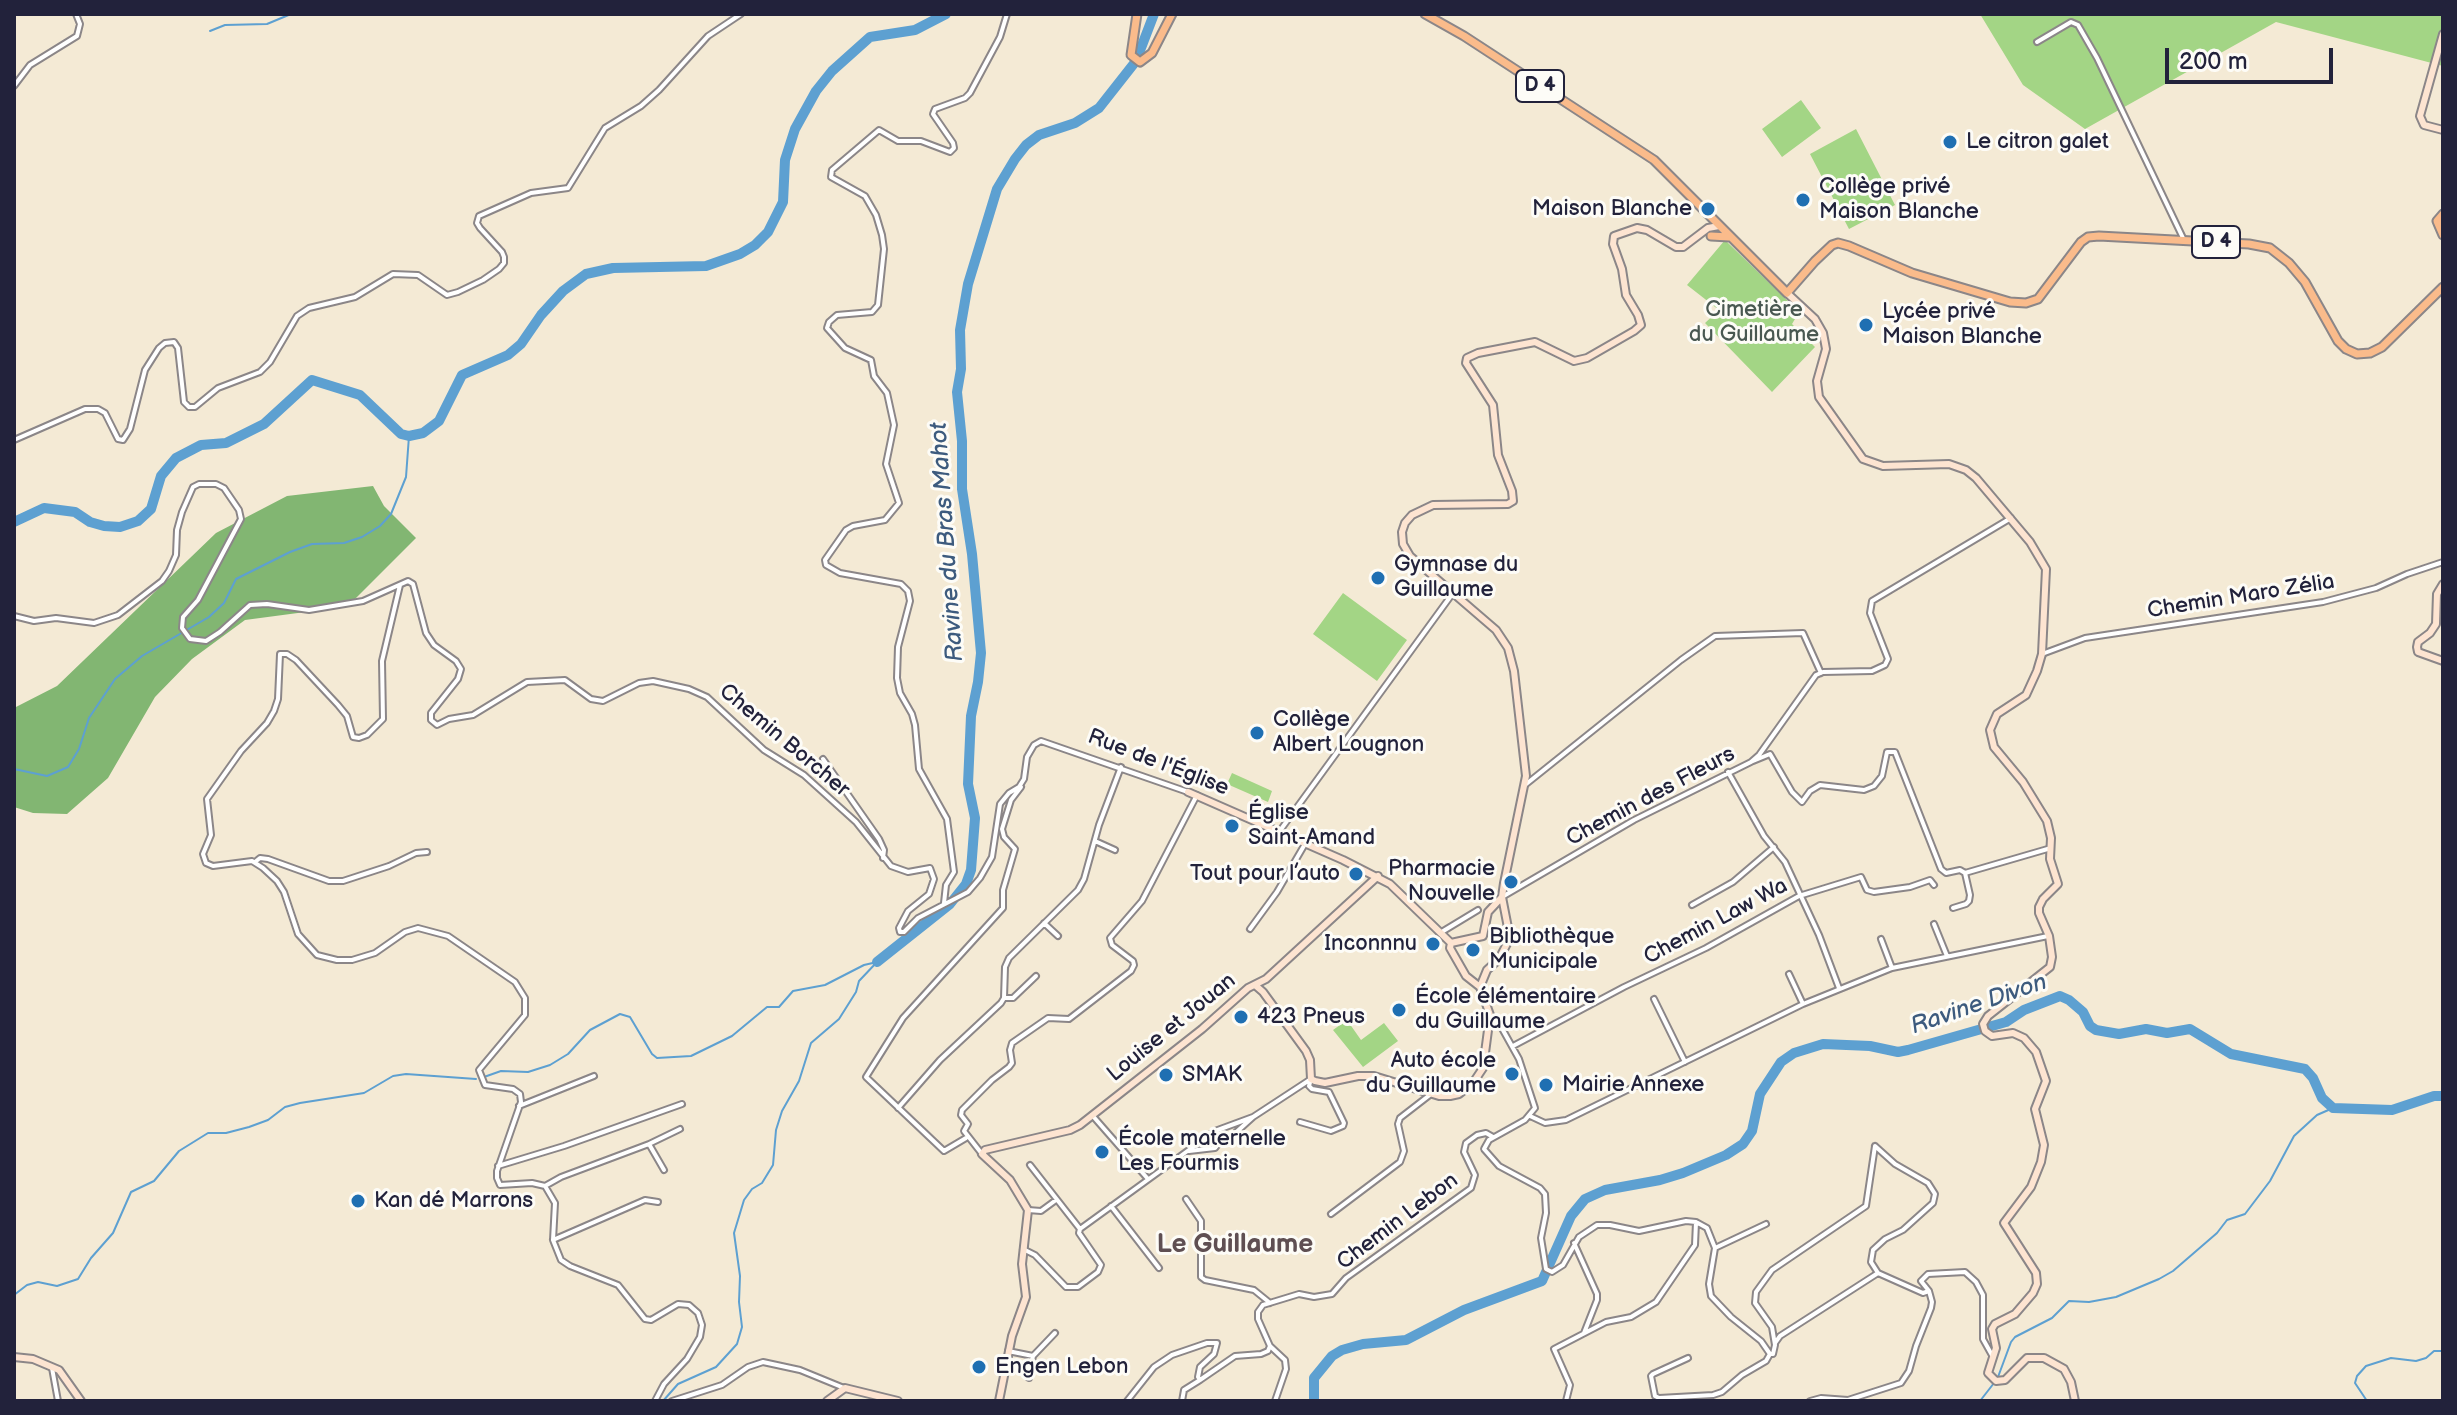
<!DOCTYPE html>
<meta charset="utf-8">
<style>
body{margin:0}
#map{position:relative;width:2457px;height:1415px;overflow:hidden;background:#f4ead5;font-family:"Balsamiq Sans",sans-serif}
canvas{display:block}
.frame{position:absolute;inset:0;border:16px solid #22223b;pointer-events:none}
.scale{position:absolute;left:2165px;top:48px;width:168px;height:36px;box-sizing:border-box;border:4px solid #22223b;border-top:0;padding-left:10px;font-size:24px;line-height:28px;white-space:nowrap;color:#22223b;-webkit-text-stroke:6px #fdfcf7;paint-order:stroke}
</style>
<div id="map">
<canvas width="2457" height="1415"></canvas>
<div class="frame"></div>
<div class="scale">200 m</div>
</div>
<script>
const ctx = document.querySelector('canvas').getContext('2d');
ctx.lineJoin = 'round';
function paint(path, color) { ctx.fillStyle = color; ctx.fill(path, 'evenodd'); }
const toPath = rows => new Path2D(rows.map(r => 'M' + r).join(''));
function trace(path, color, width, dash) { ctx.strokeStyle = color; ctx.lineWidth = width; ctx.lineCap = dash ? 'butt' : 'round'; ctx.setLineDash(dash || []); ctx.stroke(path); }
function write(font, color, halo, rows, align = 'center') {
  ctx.font = font + ' "Balsamiq Sans",sans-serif'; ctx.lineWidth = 6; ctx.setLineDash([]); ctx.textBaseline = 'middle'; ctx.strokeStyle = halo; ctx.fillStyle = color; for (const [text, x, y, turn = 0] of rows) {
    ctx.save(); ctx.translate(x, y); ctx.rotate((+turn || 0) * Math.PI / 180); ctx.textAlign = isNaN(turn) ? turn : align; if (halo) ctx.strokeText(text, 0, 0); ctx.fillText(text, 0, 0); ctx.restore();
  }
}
paint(toPath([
 [1980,14,2443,14,2443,66,2276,22,2085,129,2023,85],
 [1801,100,1821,128,1782,157,1762,129],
 [1856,129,1895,205,1849,229,1810,154],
 [1725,240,1791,304,1786,310,1795,319,1792,324,1815,347,1772,392,1705,323,1719,310,1687,285],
 [1343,593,1407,640,1377,681,1313,634],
 [1232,773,1272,791,1268,802,1227,784],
 [1347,1020,1361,1040,1384,1023,1398,1041,1363,1067,1333,1030]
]), '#a3d585');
paint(toPath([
 [373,486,384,506,416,538,352,602,328,609,245,620,192,659,155,697,108,778,67,814,33,813,14,807,14,708,57,686,216,533,287,496]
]), '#82b672');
trace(toPath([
 [210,31,225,25,267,24,291,14],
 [14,769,47,776,68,767,79,749,89,718,115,679,142,656,209,617,224,603,236,579,290,552,312,544,344,543,362,537,380,526,391,514,406,477,409,436],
 [484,1077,501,1071,528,1072,550,1065,568,1054,590,1030,620,1014,630,1017,652,1054,657,1058,691,1056,732,1036,767,1007,779,1007,793,991,825,985,864,965,877,962],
 [14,1295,27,1285,38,1282,57,1286,78,1279,91,1258,113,1233,131,1192,154,1181,179,1151,208,1133,226,1133,249,1127,268,1120,285,1107,300,1103,364,1093,393,1076,406,1074,476,1079],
 [1998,1377,2011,1342,2015,1337,2052,1318,2069,1301,2089,1302,2116,1297,2159,1279,2173,1271,2217,1233,2227,1220,2245,1214,2270,1181,2294,1136,2317,1115,2333,1108],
 [663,1401,678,1384,716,1367,737,1344,742,1327,739,1302,740,1276,734,1233,744,1200,752,1189,762,1183,773,1165,776,1130,782,1111,799,1081,811,1043,839,1019,856,992,859,981,877,962],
 [1980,1401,1994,1383],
 [2367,1401,2355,1383,2357,1376,2366,1366,2391,1358,2416,1361,2426,1358,2434,1351,2443,1351]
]), '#5da0d1', 2);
trace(toPath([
 [14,522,44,508,75,512,90,522,104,526,120,527,138,521,151,509,161,476,176,458,201,445,226,443,264,424,312,380,360,395,401,434,409,436,423,433,439,421,462,375,508,355,521,344,541,315,563,291,586,274,613,268,706,266,740,254,755,245,768,232,783,202,785,160,795,129,816,91,832,71,870,37,915,30,946,14],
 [877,962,950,904,966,884,971,870,975,818,968,784,971,716,978,682,981,653,972,554,962,489,962,441,957,392,961,369,960,330,968,284,997,189,1015,159,1026,145,1039,135,1075,123,1099,108,1136,61,1154,14],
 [1314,1401,1314,1378,1332,1356,1342,1350,1363,1344,1406,1340,1464,1310,1542,1281,1571,1216,1585,1199,1605,1190,1660,1180,1683,1173,1726,1155,1743,1144,1752,1131,1760,1094,1781,1062,1794,1053,1823,1044,1870,1046,1898,1052,1908,1050,2006,1022,2024,1010,2060,996,2069,1000,2083,1012,2090,1026,2096,1030,2119,1034,2146,1029,2167,1033,2190,1029,2231,1054,2305,1069,2313,1078,2322,1098,2333,1108,2392,1110,2434,1096,2443,1096]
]), '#5da0d1', 10);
const street = toPath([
 [2037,42,2071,22,2078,25,2097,58,2183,238],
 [14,86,30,65,77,36,80,24,76,14],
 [14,440,85,409,98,409,105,413,118,439,123,440,130,429,145,370,159,348,165,343,174,342,178,348,184,402,189,407,195,407,218,388,260,372,270,362,297,316,309,308,355,297,393,274,418,275,447,295,458,292,483,280,499,269,504,263,504,257,502,252,480,228,477,223,479,216,531,193,568,188,605,128,641,106,659,90,708,36,741,14],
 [400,585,382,661,383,719,367,735,359,738,353,737,347,716,338,705,296,660,287,654,280,654,278,699,274,711,267,723,241,751,207,799,211,835,203,854,206,863,213,866,252,861,263,868,277,881,284,892,298,934,317,955,337,960,352,960,375,953,405,932,418,928,448,936,515,982,525,998,525,1015,479,1070,485,1085,513,1089,520,1094,521,1102,497,1171,497,1178,500,1185,532,1183,545,1186,555,1203,553,1240,561,1260,570,1266,618,1285,645,1319,651,1320,678,1304,689,1305,698,1313,702,1325,700,1337,687,1359,664,1384,655,1401],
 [14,616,34,621,56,618,94,623,118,615,162,581,169,571,176,555,177,530,182,512,193,487,199,484,216,484,224,488,239,510,241,519,198,600,183,617,182,628,190,639,206,641,220,632,250,605,267,604,309,610,363,601,408,581,413,584,426,633,434,645,456,661,461,669,458,679,431,713,431,720,437,725,449,719,473,715,527,682,565,680,591,699,603,701,639,683,653,681,689,689,707,697,764,750,804,775,856,822,891,866,908,872,930,868,934,879,929,894,908,911,899,928,900,932,904,932,918,918,968,892,980,878,992,857,1000,804,1009,793,1019,787,1024,779,1027,757,1034,745,1041,741,1188,792],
 [2042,654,2085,638,2323,602,2376,588,2407,574,2443,562],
 [823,759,879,839,884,850,883,858],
 [1753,761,1770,754,1792,792,1802,802,1810,791,1820,785,1864,790,1874,786,1882,776,1887,752,1895,752,1941,869,1946,873,1960,870,1965,873,1970,895,1969,901,1966,904,1953,908],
 [1728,772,1764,836,1785,862,1819,935,1839,988],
 [1525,785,1681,660,1715,636,1803,633,1821,673],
 [1279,832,1453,593],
 [1095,841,1115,850],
 [255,862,260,858,268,859,329,881,343,881,389,866,416,853,427,852],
 [1965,873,2051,848],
 [1502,897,1634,820,1751,762,1759,755,1816,675,1823,672,1872,671,1885,665,1888,659,1870,613,1872,601,2011,518],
 [944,903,946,885,954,872,947,819,919,769,915,725,912,714,900,693,897,678,898,647,910,601,908,591,901,584,840,573,826,565,825,560,846,530,853,526,885,520,899,503,886,464,894,425,887,393,874,376,871,360,845,348,827,328,829,322,837,315,872,312,878,305,884,249,882,235,876,215,865,196,831,177,832,170,879,130,898,141,921,141,950,152,954,148,953,143,933,114,935,109,965,98,970,93,1000,37,1007,14],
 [1692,905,1733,882,1774,847],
 [1044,923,1058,936],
 [1934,924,1947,956],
 [1250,929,1277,892,1305,844],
 [1440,933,1478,910],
 [1881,939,1892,968],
 [1789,974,1803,1004],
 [1004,998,1013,998,1036,976],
 [1654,999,1685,1062],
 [1490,1015,1499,1023,1519,1059,1535,1108,1525,1120,1489,1140,1484,1149,1499,1166,1540,1188,1545,1194,1546,1213,1541,1238,1546,1269,1552,1272,1563,1265,1579,1237,1597,1225,1610,1225,1639,1231,1686,1221,1696,1222,1707,1228,1715,1248,1709,1284,1711,1296,1731,1317,1761,1341,1770,1354,1773,1354,1775,1345,1772,1327,1755,1303,1756,1292,1772,1270,1866,1206,1875,1146],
 [1513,1046,1624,987,1706,948,1799,896,1861,877,1867,890,1874,892,1910,887,1930,880,1934,885],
 [519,1106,594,1076],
 [898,1108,940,1060,1001,1003,1004,998,1005,967,1009,958,1078,890,1084,879,1099,825,1121,767],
 [1092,1115,1148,1179],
 [1530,1116,1545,1123,1566,1120,1803,1004,1892,968,2048,936],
 [966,1138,944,1151,866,1077,903,1018,1003,908,1003,890,1015,849,1004,837,1002,829,1011,800,1021,787],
 [649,1144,680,1129],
 [1875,1146,1895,1164,1928,1183,1935,1194,1933,1203,1903,1230,1885,1239,1873,1250,1871,1262,1878,1273,1923,1293,1929,1291,1921,1281,1928,1274,1965,1272,1976,1282,1983,1295,1983,1339,1993,1357],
 [1189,1151,1215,1148,1221,1140,1232,1136,1253,1117,1311,1079,1309,1086,1312,1089,1329,1092,1344,1123,1343,1126,1331,1131,1300,1122],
 [982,1154,964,1131,968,1124,961,1115,962,1110,992,1080,1009,1067,1012,1063,1010,1050,1012,1043,1048,1018,1069,1019,1131,971,1134,965,1133,961,1112,945,1110,938,1142,901,1197,795],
 [1030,1165,1080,1229],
 [498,1166,564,1146,682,1104],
 [545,1186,561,1177,649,1144,664,1170],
 [1186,1199,1201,1221,1201,1277,1205,1280,1254,1290,1270,1303],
 [1111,1206,1159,1268],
 [1028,1210,1041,1211,1056,1200],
 [1331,1214,1400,1162,1404,1151,1398,1124,1400,1118,1431,1094],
 [553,1240,645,1200,658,1202],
 [1574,1243,1597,1294,1597,1300,1584,1333],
 [1715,1248,1766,1224],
 [1023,1249,1035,1255,1066,1287,1078,1287,1098,1272,1101,1265,1079,1233,1080,1229,1215,1131,1253,1117],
 [1775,1343,1780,1336,1878,1273],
 [1270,1346,1285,1360,1286,1369,1275,1401],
 [1008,1351,1033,1356,1055,1333],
 [1688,1358,1653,1374,1651,1376,1655,1396,1659,1398,1713,1395,1722,1392,1742,1375,1766,1361,1770,1354],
 [52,1368,58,1401],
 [1029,1378,1033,1356],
 [672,1401,722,1385,748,1367,763,1362,800,1370,844,1388],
 [1127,1401,1154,1367,1172,1355,1207,1343,1217,1343,1214,1354,1200,1367,1198,1377,1200,1380,1235,1356,1261,1354,1268,1351,1270,1346,1258,1319,1258,1312,1263,1305,1299,1294,1314,1297,1332,1294,1346,1278,1471,1188,1475,1175,1464,1152,1466,1143,1477,1135,1486,1133,1493,1137],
 [1182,1401,1184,1390,1200,1380],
 [1566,1401,1570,1385,1554,1349,1606,1322,1631,1317,1656,1302,1695,1245,1696,1222],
 [1810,1401,1821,1398,1848,1400,1901,1383,1909,1371,1916,1346,1931,1308,1932,1302,1929,1291]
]);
const secondary = toPath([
 [2443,34,2420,116,2424,125,2443,130],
 [1787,293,1815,319,1823,333,1826,349,1817,381,1819,397,1863,459,1883,466,1949,464,1966,470,1976,478,2030,542,2046,569,2042,654,2037,671,2026,695,1997,714,1990,730,1994,747,2023,782,2047,821,2051,838,2050,859,2058,884,2043,899,2039,907,2039,913,2049,936,2052,957,2050,967,1988,1016,1983,1024,1985,1031,1992,1036,2013,1033,2024,1038,2036,1052,2046,1081,2035,1109,2044,1145,2041,1162,2031,1187,2004,1223,2036,1273,2037,1284,2033,1293,2015,1314,1995,1324,1992,1329,1996,1348,1988,1373,1996,1381,2005,1380,2027,1358,2044,1358,2064,1369,2071,1382,2075,1401],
 [2443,584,2437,594,2436,624,2430,633,2418,642,2417,647,2418,652,2443,661],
 [1188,792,1343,860,1390,884,1451,943,1450,948,1466,976,1480,987,1490,1015,1483,1068,1473,1083,1459,1094,1450,1096,1439,1096,1374,1076,1358,1076,1325,1083,1315,1081,1311,1079,1310,1060,1306,1051,1263,992,1255,985],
 [1451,943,1483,936,1488,912,1502,897],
 [1480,987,1487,970,1499,959,1510,938,1502,897,1504,883,1526,776,1514,671,1508,648,1496,630,1410,556,1403,544,1402,532,1405,523,1412,515,1433,505,1508,504,1513,501,1512,491,1498,455,1493,405,1466,363,1467,358,1478,353,1535,342,1574,361,1587,358,1634,331,1641,325,1638,315,1626,295,1622,269,1613,244,1614,236,1637,228,1647,230,1676,247,1683,247,1708,228,1719,226],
 [14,1357,33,1359,59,1370,81,1401],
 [827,1401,845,1388,898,1401],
 [999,1401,1012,1336,1026,1297,1022,1264,1028,1210,1010,1180,982,1154,985,1150,1070,1130,1080,1125,1202,1029,1248,988,1266,979,1378,876]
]);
const primary = toPath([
 [1137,14,1131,55,1140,62,1152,53,1172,14],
 [1425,14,1464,36,1654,160,1787,293,1815,261,1832,245,1838,243,1849,246,1912,273,2010,302,2026,303,2038,299,2081,242,2088,237,2099,236,2249,244,2270,248,2289,263,2305,282,2338,341,2346,349,2357,354,2370,353,2382,347,2443,287],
 [2443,214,2437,221,2443,235],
 [1711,236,1729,237]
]);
trace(street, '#8b8688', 8);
trace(secondary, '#8b8688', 10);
trace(primary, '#8b8688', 11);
trace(street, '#fff', 4);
trace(secondary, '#fde4d1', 6);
trace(primary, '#fabb8b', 7);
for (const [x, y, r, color] of [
 [1950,142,8,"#1f6fb2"],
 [1803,200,8,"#1f6fb2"],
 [1708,209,8,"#1f6fb2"],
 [1866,325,8,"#1f6fb2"],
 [1378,578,8,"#1f6fb2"],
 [1257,733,8,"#1f6fb2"],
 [1232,826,8,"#1f6fb2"],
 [1356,874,8,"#1f6fb2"],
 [1511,882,8,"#1f6fb2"],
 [1433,944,8,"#1f6fb2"],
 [1473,950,8,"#1f6fb2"],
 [1399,1010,8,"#1f6fb2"],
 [1241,1017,8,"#1f6fb2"],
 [1512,1074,8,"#1f6fb2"],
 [1166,1075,8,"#1f6fb2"],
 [1546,1085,8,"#1f6fb2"],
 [1102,1152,8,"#1f6fb2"],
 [358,1201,8,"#1f6fb2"],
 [979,1367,8,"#1f6fb2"]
]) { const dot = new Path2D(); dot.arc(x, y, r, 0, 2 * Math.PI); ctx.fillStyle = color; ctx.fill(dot); trace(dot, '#fdfcf7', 3); }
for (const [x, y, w] of [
 [1540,86,48],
 [2216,242,48]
]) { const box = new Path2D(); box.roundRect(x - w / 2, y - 16, w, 32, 6); ctx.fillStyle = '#fdfcf7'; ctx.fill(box); trace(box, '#22223b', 2); }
write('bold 20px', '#22223b', null, [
 ["D 4",1540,86],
 ["D 4",2216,242]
]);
write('22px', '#22223b', '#fdfcf7', [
 ["Le citron galet",1966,142],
 ["Collège privé",1819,187],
 ["Maison Blanche",1819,212],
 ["Maison Blanche",1692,209,"right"],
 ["Lycée privé",1882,312],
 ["Maison Blanche",1882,337],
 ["Gymnase du",1394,565],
 ["Guillaume",1394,590],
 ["Collège",1273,720],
 ["Albert Lougnon",1273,745],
 ["Église",1248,813],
 ["Saint-Amand",1248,838],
 ["Pharmacie",1495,869,"right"],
 ["Nouvelle",1495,894,"right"],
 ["Tout pour l’auto",1340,874,"right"],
 ["Bibliothèque",1489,937],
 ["Municipale",1489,962],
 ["Inconnnu",1417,944,"right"],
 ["École élémentaire",1415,997],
 ["du Guillaume",1415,1022],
 ["423 Pneus",1257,1017],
 ["Auto école",1496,1061,"right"],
 ["du Guillaume",1496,1086,"right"],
 ["SMAK",1182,1075],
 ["Mairie Annexe",1562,1085],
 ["École maternelle",1118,1139],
 ["Les Fourmis",1118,1164],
 ["Kan dé Marrons",374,1201],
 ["Engen Lebon",995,1367]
], 'left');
write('22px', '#495851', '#fdfcf7', [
 ["Cimetière",1754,310],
 ["du Guillaume",1754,335]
]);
write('22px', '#22223b', '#fdfcf7', [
 ["Chemin Maro Zélia",2241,597,-9],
 ["Chemin Borcher",784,741,40],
 ["Rue de l'Église",1158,763,21],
 ["Chemin des Fleurs",1651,797,-28],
 ["Chemin Law Wa",1716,922,-28],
 ["Louise et Jouan",1172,1028,-39],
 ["Chemin Lebon",1398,1222,-37]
]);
write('italic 24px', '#3d5b7e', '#fdfcf7', [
 ["Ravine du Bras Mahot",948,542,-94],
 ["Ravine Divon",1979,1005,-19]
]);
write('bold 26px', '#5f4f52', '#fdfcf7', [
 ["Le Guillaume",1235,1245]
]);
</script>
